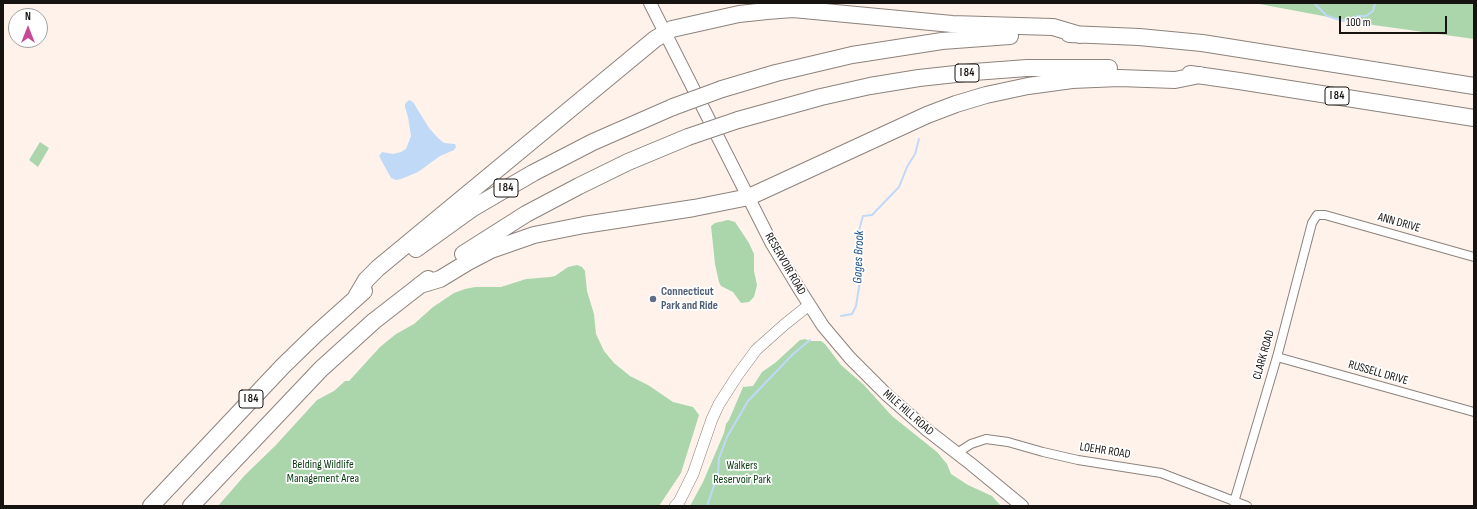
<!DOCTYPE html>
<style>
body{margin:0}
#map{position:relative;width:1477px;height:509px;overflow:hidden;background:#fef2eb;font-family:"Sofia Sans Condensed",sans-serif}
canvas{display:block}
.frame{position:absolute;inset:0;border:4px solid #171311;pointer-events:none}
.north{position:absolute;left:8px;top:8px;width:40px;height:40px;box-sizing:border-box;background:#fff;border:1px solid #a2a1a0;border-radius:50%;rotate:0deg;font-size:11px;font-weight:700;line-height:16px;text-align:center;color:#171311}
.north::after{content:'';display:block;margin:auto;width:14px;height:18px;background:#c74996;clip-path:polygon(50% 0,100% 100%,50% 72%,0 100%)}
.scale{position:absolute;left:1339px;top:16px;width:108px;height:18px;box-sizing:border-box;border:2px solid #171311;border-top:0;padding-left:5px;font-size:12px;line-height:14px;white-space:nowrap;color:#171311;-webkit-text-stroke:3px #fff;paint-order:stroke}
</style>
<div id="map">
<canvas width="1477" height="509"></canvas>
<div class="frame"></div>
<div class="north">N</div>
<div class="scale">100 m</div>
</div>
<script>
const ctx = document.querySelector('canvas').getContext('2d');
ctx.lineJoin = 'round';
function paint(path, color) { ctx.fillStyle = color; ctx.fill(path, 'evenodd'); }
const toPath = rows => new Path2D(rows.map(r => 'M' + r).join(''));
function trace(path, color, width, dash) { ctx.strokeStyle = color; ctx.lineWidth = width; ctx.lineCap = dash ? 'butt' : 'round'; ctx.setLineDash(dash || []); ctx.stroke(path); }
function write(font, color, halo, rows, align = 'center') {
  ctx.font = font + ' "Sofia Sans Condensed",sans-serif'; ctx.lineWidth = 3.5; ctx.setLineDash([]); ctx.textBaseline = 'middle'; ctx.strokeStyle = halo; ctx.fillStyle = color; for (const [text, x, y, turn = 0] of rows) {
    ctx.save(); ctx.translate(x, y); ctx.rotate((+turn || 0) * Math.PI / 180); ctx.textAlign = isNaN(turn) ? turn : align; if (halo) ctx.strokeText(text, 0, 0); ctx.fillText(text, 0, 0); ctx.restore();
  }
}
paint(toPath([
 [1254,3,1474,3,1474,39,1366,24],
 [40,142,49,148,38,167,29,160],
 [728,220,735,222,749,243,754,254,754,271,757,285,754,297,749,302,741,303,733,292,721,286,719,282,715,264,711,226,715,223],
 [577,265,582,267,585,271,587,291,594,314,596,334,604,351,614,363,630,376,648,385,673,402,693,407,699,415,681,473,659,506,218,506,245,475,275,446,317,400,334,391,345,381,349,381,380,347,396,334,414,324,433,307,454,293,465,289,475,287,501,287,526,279,550,277,555,276,568,267],
 [805,339,810,341,821,341,825,344,841,365,863,384,892,416,937,452,947,464,951,474,968,485,992,496,1001,506,690,506,703,482,724,433,726,424,729,420,743,387,753,386,762,372,775,363,800,340]
]), '#abd6ac');
paint(toPath([
 [409,100,413,102,429,128,438,138,444,143,455,144,456,147,454,150,440,156,418,172,401,179,396,180,391,178,379,156,382,152,393,154,401,152,406,149,411,136,408,117,405,107,405,104]
]), '#c0d9f7');
trace(toPath([
 [1314,3,1327,16,1343,21,1358,16,1366,16,1373,11,1375,3],
 [1393,3,1409,3],
 [841,316,852,314,856,306,860,281,859,230,863,216,872,215,899,187,907,167,915,154,919,139],
 [707,506,718,474,719,458,727,437,748,401,793,354,810,340]
]), '#c0d9f7', 2);
const minor = toPath([
 [1277,357,1474,412],
 [957,453,971,444,986,439,1008,442,1043,452,1078,460,1161,473,1247,506],
 [1234,502,1277,357,1312,223,1317,215,1325,215,1474,257]
]);
const tertiary = toPath([
 [675,506,679,502,693,474,712,419,719,404,737,376,756,350,784,325,809,305]
]);
const secondary = toPath([
 [650,3,772,244,798,287,823,326,850,358,887,395,927,430,971,464,1022,506]
]);
const motorway = toPath([
 [1069,34,1139,37,1202,43,1474,86],
 [1190,74,1239,81,1474,118],
 [722,89,776,73,852,55,942,41,1010,36],
 [738,120,821,97,870,86,919,78,974,72,1027,68,1109,68],
 [416,249,473,208,533,173,593,142,673,107],
 [463,254,526,214,579,186,628,162,688,137],
 [420,285,440,279,468,262,491,250,534,235,584,225,694,208,749,197,927,115,956,104,986,95,1028,86,1072,80,1119,78,1175,80,1200,75],
 [356,297,366,280,378,268,655,39,672,29,739,14,767,11,793,9,952,24,1053,27,1080,35],
 [151,506,283,366,316,334,364,291],
 [191,506,321,369,374,321,428,279]
]);
trace(minor, '#8d827c', 10);
trace(tertiary, '#8d827c', 12);
trace(secondary, '#8d827c', 14);
trace(motorway, '#8d827c', 18);
trace(minor, '#fff', 8);
trace(tertiary, '#fff', 11);
trace(secondary, '#fff', 12);
trace(motorway, '#fff', 16);
const motorwayBridge = toPath([
 [673,107,722,89],
 [688,137,738,120]
]);
trace(motorwayBridge, '#8d827c', 18, []);
trace(motorwayBridge, '#fff', 16);
for (const [x, y, r, color] of [
 [653,299,4,"#5c6f8a"]
]) { const dot = new Path2D(); dot.arc(x, y, r, 0, 2 * Math.PI); ctx.fillStyle = color; ctx.fill(dot); trace(dot, '#fff', 1.5); }
for (const [x, y, w] of [
 [967,73,24],
 [1337,96,24],
 [506,188,24],
 [251,399,24]
]) { const box = new Path2D(); box.roundRect(x - w / 2, y - 9, w, 18, 3); ctx.fillStyle = '#fff'; ctx.fill(box); trace(box, '#171311', 1); }
write('bold 11px', '#171311', null, [
 ["I 84",967,73],
 ["I 84",1337,96],
 ["I 84",506,188],
 ["I 84",251,399]
]);
write('12px', '#171311', '#fff', [
 ["ANN DRIVE",1399,223,16],
 ["RESERVOIR ROAD",785,264,60],
 ["CLARK ROAD",1264,355,-74],
 ["RUSSELL DRIVE",1378,373,16],
 ["MILE HILL ROAD",908,413,41],
 ["LOEHR ROAD",1105,451,9]
]);
write('bold 12px', '#4e5e75', '#fff', [
 ["Connecticut",661,292],
 ["Park and Ride",661,306]
], 'left');
write('12px', '#093c11', '#fff', [
 ["Belding Wildlife",323,465],
 ["Management Area",323,479],
 ["Walkers",742,466],
 ["Reservoir Park",742,480]
]);
write('italic 13px', '#19518b', '#fff', [
 ["Gages Brook",859,257,-88]
]);
</script>
